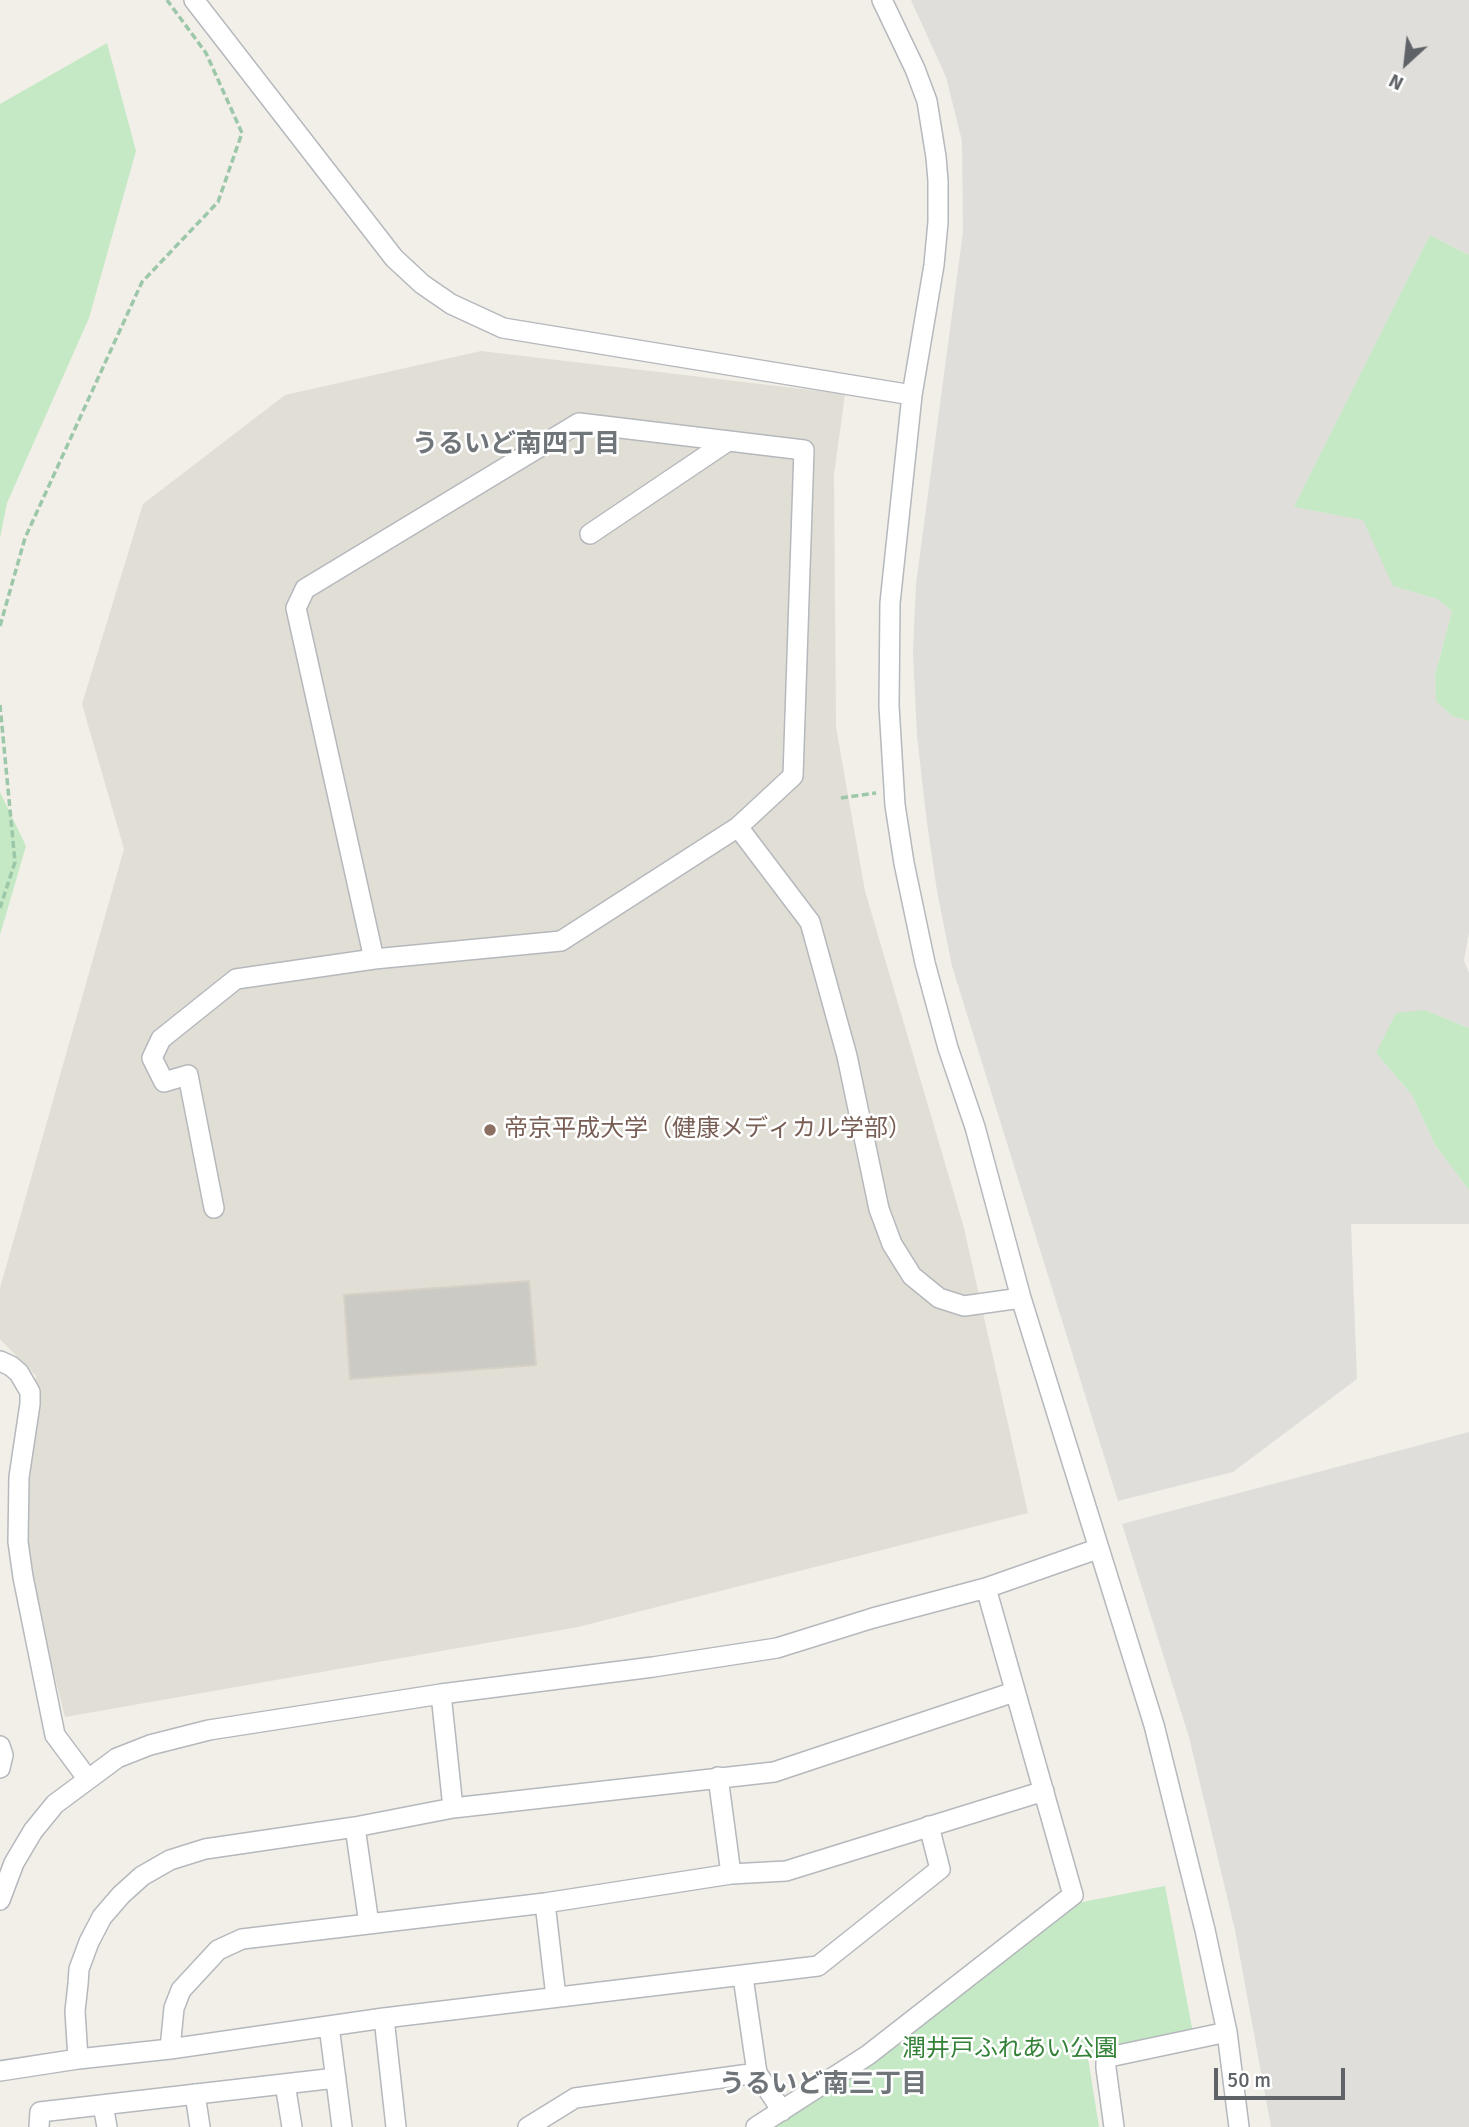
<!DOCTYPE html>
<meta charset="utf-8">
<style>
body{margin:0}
#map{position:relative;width:1469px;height:2127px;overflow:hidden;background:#f1efe8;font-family:Signika,sans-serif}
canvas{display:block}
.north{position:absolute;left:1371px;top:28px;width:70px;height:70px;-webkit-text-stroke:5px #fff;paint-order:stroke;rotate:207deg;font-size:19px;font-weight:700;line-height:28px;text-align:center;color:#5f6368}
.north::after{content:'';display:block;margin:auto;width:24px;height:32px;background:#5f6368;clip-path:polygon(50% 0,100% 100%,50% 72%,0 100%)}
.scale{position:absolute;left:1214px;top:2068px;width:131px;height:32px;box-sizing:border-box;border:4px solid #5f6368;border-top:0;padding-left:9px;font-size:21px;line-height:24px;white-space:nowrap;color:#5f6368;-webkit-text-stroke:5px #fff;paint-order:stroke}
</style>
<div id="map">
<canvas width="1469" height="2127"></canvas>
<div class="north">N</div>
<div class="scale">50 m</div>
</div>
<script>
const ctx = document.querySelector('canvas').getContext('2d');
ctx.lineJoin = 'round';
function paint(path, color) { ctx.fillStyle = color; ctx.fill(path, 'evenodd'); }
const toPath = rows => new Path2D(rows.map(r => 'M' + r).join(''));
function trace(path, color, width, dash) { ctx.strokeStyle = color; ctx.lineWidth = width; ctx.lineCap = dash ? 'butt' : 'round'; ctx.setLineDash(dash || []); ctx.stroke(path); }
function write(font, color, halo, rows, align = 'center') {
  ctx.font = font + ' Signika,"Noto Sans JP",sans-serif'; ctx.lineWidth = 5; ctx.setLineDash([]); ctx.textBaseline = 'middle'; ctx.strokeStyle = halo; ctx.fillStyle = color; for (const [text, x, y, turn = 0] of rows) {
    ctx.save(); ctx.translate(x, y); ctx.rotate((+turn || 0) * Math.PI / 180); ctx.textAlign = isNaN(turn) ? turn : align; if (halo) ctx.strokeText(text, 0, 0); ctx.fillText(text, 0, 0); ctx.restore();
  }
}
paint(toPath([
 [911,0,1469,0,1469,255,1430,235,1295,507,1364,520,1394,586,1437,599,1452,611,1435,675,1437,701,1452,716,1469,721,1469,933,1464,960,1469,973,1469,1028,1425,1010,1376,1053,1412,1095,1435,1145,1469,1190,1469,1224,1351,1224,1357,1379,1233,1472,1118,1501,952,966,937,891,927,823,917,736,913,653,916,584,963,232,962,141,946,77],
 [1469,1432,1469,2127,1271,2127,1235,1930,1189,1737,1122,1524]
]), '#e0deda');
paint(toPath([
 [481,351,845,394,834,475,836,727,865,891,964,1228,1028,1513,578,1627,65,1717,25,1560,36,1376,0,1339,0,1288,124,849,82,704,143,504,285,395]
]), '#e1ded6');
paint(toPath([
 [107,43,136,151,89,318,7,503,0,538,0,104],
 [1430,235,1469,255,1469,721,1452,716,1436,701,1435,675,1452,611,1437,599,1393,586,1363,520,1294,507],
 [0,792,26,846,0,935],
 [1425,1010,1469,1028,1469,1190,1435,1145,1412,1095,1376,1053,1396,1013],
 [1165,1886,1194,2038,1088,2058,1099,2127,772,2127,1072,1904]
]), '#c5e8c5');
const building = toPath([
 [529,1281,536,1365,350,1379,344,1295,529,1281]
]);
paint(building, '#cccac5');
trace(building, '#d6d1c6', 2);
const minor = toPath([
 [194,0,394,258,422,284,451,304,503,328,912,395],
 [882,0,915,69,927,101,936,157,938,181,938,222,934,265,912,395,890,603,889,706,895,805,904,863,925,963,948,1048,975,1127,1021,1298,1154,1725,1205,1930,1227,2032,1239,2127],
 [590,534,728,441],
 [738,827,810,922,847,1056,879,1209,892,1244,912,1276,939,1298,964,1306,1021,1298],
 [214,1208,188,1075,164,1082,152,1058,161,1039,236,979,374,959,561,941,738,827,793,776,804,450,579,423,305,589,296,608,374,959],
 [0,1361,11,1366,19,1373,30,1392,30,1404,19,1477,18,1542,23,1577,55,1735,87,1778],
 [441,1694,453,1808],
 [0,1746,3,1755,0,1768],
 [718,1777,731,1874],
 [355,1827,369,1924],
 [0,1900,14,1863,33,1831,55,1804,117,1758,150,1745,209,1730,441,1694,653,1667,777,1648,873,1618,986,1588,1097,1549],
 [545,1903,556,1997],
 [743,1977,757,2073,782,2111],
 [384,2018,396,2127],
 [329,2026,342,2127],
 [170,2049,174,2008,181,1990,218,1950,242,1939,545,1903,731,1874,786,1871,1044,1791],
 [78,2059,75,2011,78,1984,79,1969,89,1942,102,1917,121,1895,142,1876,170,1860,205,1849,355,1827,453,1808,774,1772,1014,1692],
 [0,2071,78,2059,170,2049,384,2018,818,1966,940,1869,929,1826],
 [285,2084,292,2127],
 [195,2094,200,2127],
 [103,2105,107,2127],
 [39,2127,40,2112,336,2078],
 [528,2127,575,2098,757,2073],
 [756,2127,868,2055,1073,1895,986,1588],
 [1114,2127,1106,2068,1106,2062,1109,2057,1227,2032]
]);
trace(minor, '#b5b8bc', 22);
trace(toPath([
 [0,626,25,538,142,282,218,202,242,133,206,53,167,0],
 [0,705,15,862,0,908],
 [841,798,876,793]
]), '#9cc7a9', 3.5, [7, 3.5]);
trace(minor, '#fff', 19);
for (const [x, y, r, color] of [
 [490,1130,7,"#8d6e63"]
]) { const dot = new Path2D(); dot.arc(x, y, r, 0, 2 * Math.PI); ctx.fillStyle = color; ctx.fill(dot); trace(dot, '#fff', 2.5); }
write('24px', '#785e54', '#fff', [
 ["帝京平成大学（健康メディカル学部）",504,1130]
], 'left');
write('24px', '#348238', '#fff', [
 ["潤井戸ふれあい公園",1010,2050]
]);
write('bold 26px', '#70757a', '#fff', [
 ["うるいど南四丁目",516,445],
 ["うるいど南三丁目",823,2085]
]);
</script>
